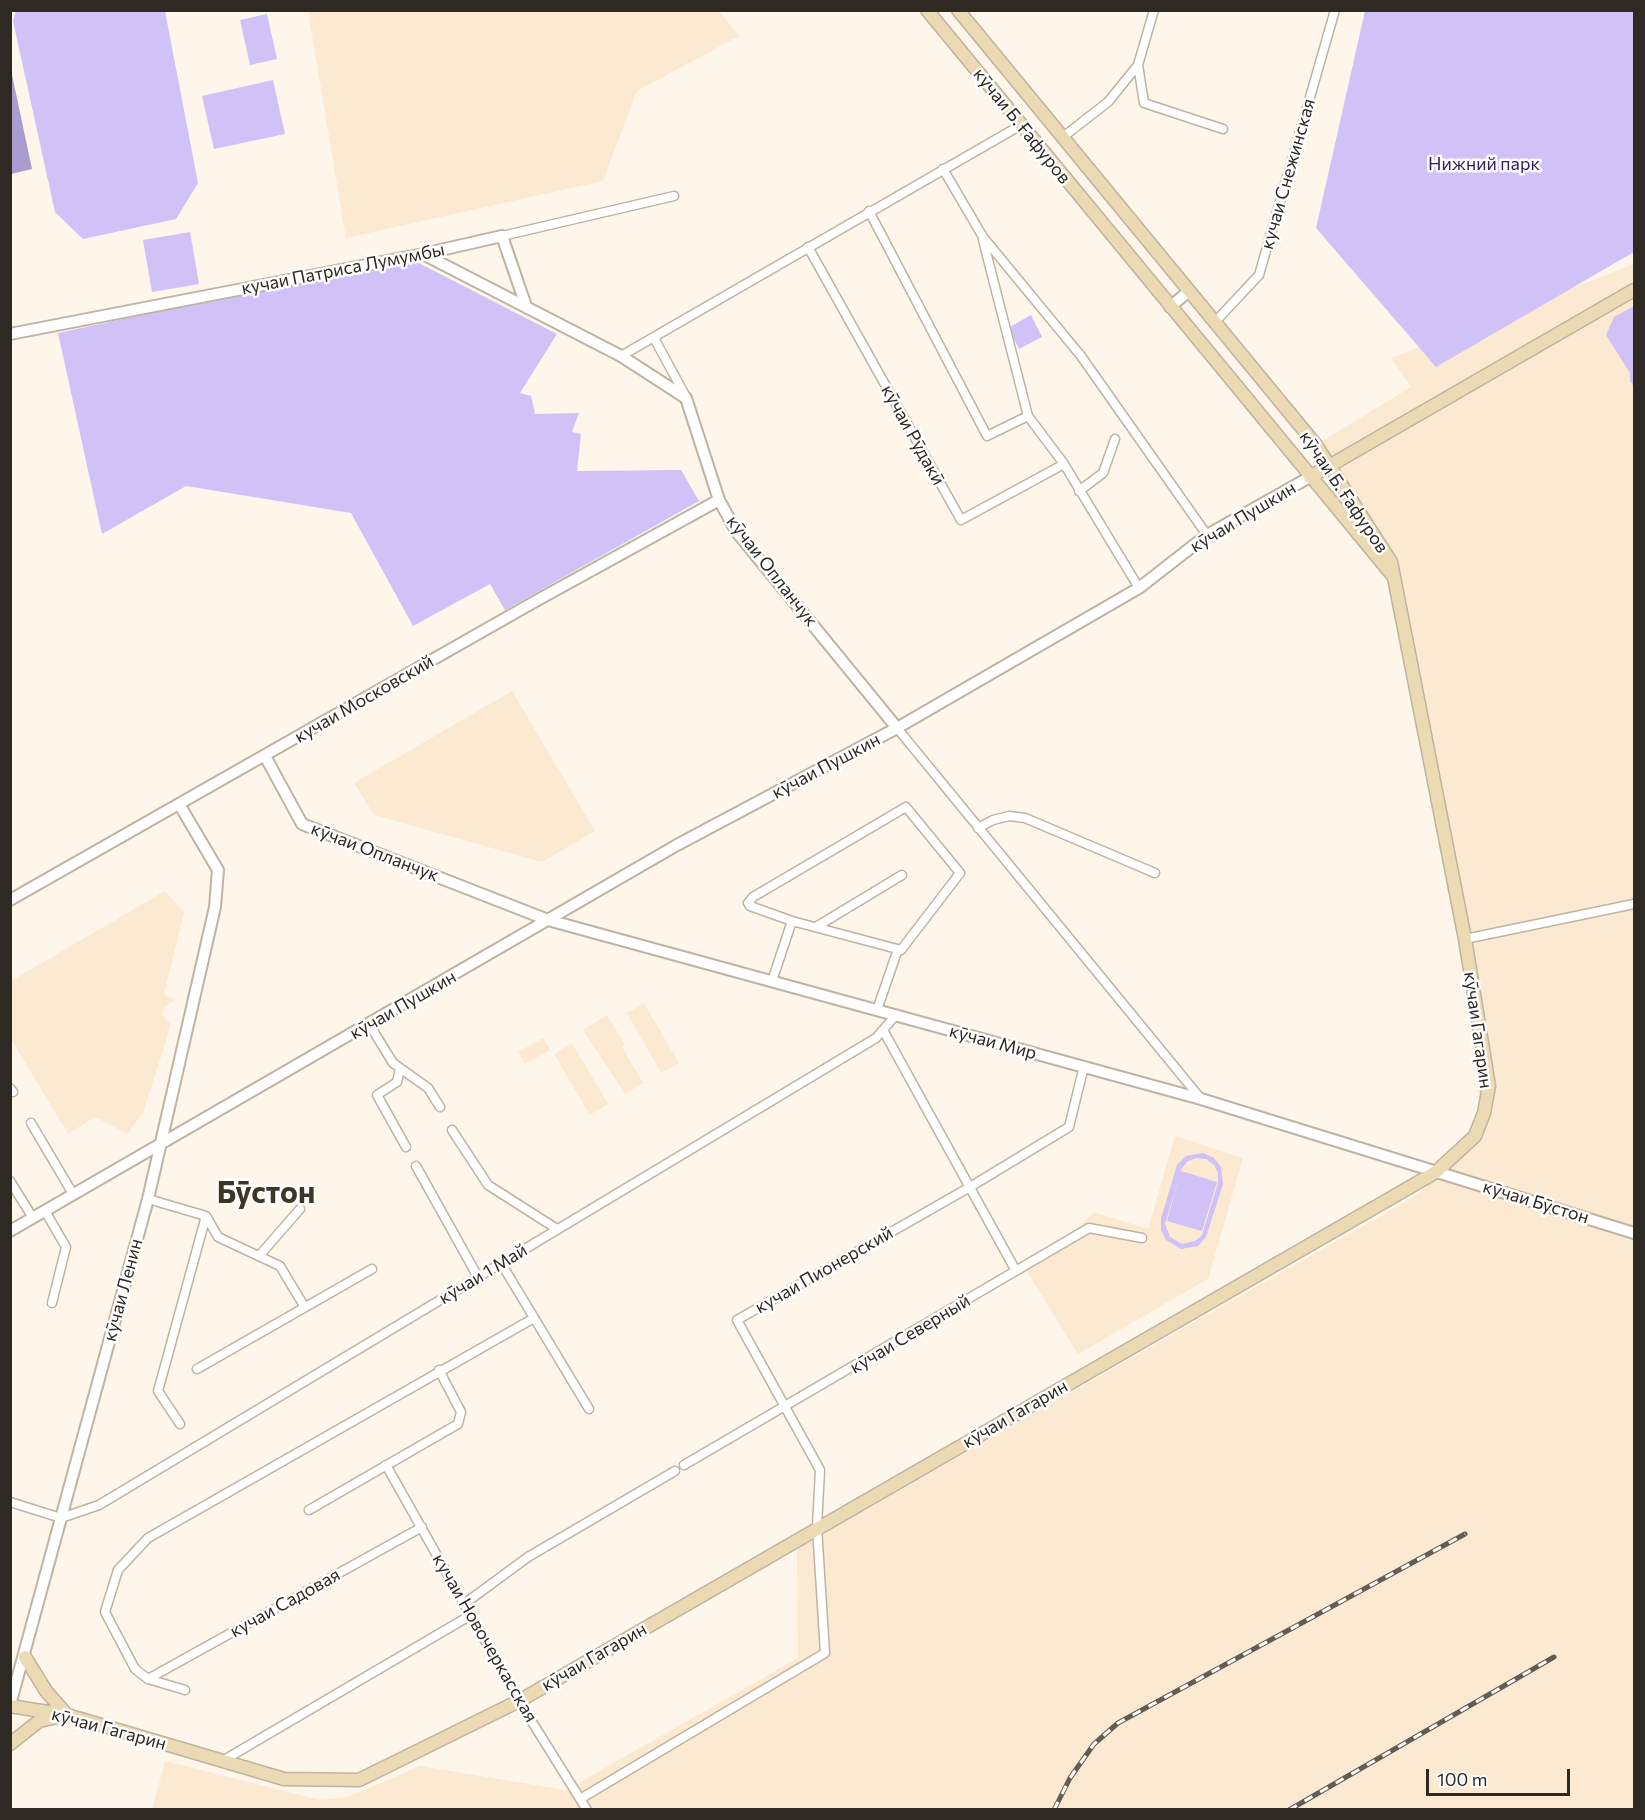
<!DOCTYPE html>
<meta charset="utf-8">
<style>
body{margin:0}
#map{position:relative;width:1645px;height:1820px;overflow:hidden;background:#fef6eb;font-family:Commissioner,sans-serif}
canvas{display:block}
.frame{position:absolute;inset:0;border:12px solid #2e2922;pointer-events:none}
.scale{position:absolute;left:1426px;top:1769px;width:144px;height:27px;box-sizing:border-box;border:3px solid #2e2922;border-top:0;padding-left:8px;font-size:18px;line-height:21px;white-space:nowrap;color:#2e2922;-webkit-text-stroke:4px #fff;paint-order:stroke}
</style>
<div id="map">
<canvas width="1645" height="1820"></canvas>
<div class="frame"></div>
<div class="scale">100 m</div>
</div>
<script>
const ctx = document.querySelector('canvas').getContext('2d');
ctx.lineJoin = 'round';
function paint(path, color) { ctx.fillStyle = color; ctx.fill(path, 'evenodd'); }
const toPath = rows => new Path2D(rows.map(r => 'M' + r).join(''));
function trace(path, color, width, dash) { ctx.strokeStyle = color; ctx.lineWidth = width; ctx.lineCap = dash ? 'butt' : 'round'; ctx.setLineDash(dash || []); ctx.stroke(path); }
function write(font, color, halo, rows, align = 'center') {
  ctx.font = font + ' Commissioner,sans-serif'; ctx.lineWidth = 5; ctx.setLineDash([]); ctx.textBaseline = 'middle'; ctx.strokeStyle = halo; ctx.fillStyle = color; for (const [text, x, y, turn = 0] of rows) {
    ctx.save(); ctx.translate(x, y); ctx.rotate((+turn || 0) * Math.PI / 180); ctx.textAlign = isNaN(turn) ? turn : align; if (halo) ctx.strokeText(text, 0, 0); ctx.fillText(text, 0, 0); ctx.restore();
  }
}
paint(toPath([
 [308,11,719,11,739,36,637,91,603,181,346,238],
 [1634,264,1634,1809,152,1810,165,1761,320,1800,348,1797,420,1766,566,1790,798,1658,797,1549,1417,1195,1471,1149,1479,1100,1464,974,1395,599,1381,549,1311,448,1411,387,1391,358],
 [512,691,595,831,542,862,374,815,354,783],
 [165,891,184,912,164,994,175,1000,165,1006,162,1014,171,1025,143,1113,127,1134,95,1117,68,1134,11,1039,11,981],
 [644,1003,679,1063,661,1073,627,1013],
 [607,1015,625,1044,622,1047,643,1083,625,1094,583,1030],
 [543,1038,550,1050,525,1064,518,1052],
 [572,1043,608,1104,590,1115,554,1054],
 [1175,1136,1243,1158,1208,1279,1078,1354,1021,1262,1075,1230,1094,1212,1148,1229]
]), '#fbead1');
paint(toPath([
 [16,10,165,11,198,183,176,219,83,239,55,212,13,21],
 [1365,11,1634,11,1634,252,1436,367,1316,228],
 [267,14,277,59,250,65,240,20],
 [273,80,285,134,214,149,202,96],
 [190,232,199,284,152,292,143,240],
 [409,258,557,334,520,393,531,396,535,414,579,413,572,432,581,434,577,471,681,470,699,501,505,610,490,584,413,626,351,513,186,486,102,534,58,333],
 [1634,306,1634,387,1630,381,1630,373,1606,335,1614,317],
 [1031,315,1042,337,1019,349,1008,328],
 [1203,1153,1214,1158,1221,1167,1223,1184,1206,1237,1198,1246,1181,1249,1166,1240,1161,1230,1161,1218,1177,1165,1186,1156],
 [1197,1158,1206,1159,1214,1165,1218,1173,1218,1183,1202,1235,1195,1241,1182,1244,1170,1237,1165,1224,1182,1168,1188,1161],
 [1181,1171,1217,1182,1202,1231,1167,1221]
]), '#d0c1f6');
paint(toPath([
 [11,70,32,169,11,174,10,174]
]), '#ab9cd0');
const minor = toPath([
 [1138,65,1154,10],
 [1063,137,1108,102,1138,65,1144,103,1223,129],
 [943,169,983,237,1081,356,1207,535],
 [869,211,987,436,1028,416],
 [502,236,674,196],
 [983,240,1028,416,1064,464,1139,588],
 [808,247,961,520,1064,464],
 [1215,322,1259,275,1335,10],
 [654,338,686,397],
 [621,356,1021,125],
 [1079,491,1103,473,1115,439],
 [897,728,1201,1099],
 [978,828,993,820,1009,816,1025,818,1155,873],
 [816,927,902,875],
 [1465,939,1634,904],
 [772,981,792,921,750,906,748,903,753,897,906,807,960,873,901,950,792,921],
 [877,1010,898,949],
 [369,1024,393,1063,428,1088,440,1107],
 [883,1030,1016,1271],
 [400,1069,397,1082,377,1095,406,1147],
 [10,1088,13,1092],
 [31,1123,73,1194],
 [452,1130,488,1185,557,1229],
 [416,1166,478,1277],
 [10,1181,33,1218],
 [148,1199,206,1216,218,1237,280,1266,304,1306],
 [45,1211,66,1247,52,1303],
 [259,1256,300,1209],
 [501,1263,589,1409],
 [197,1369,372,1269],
 [180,1424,158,1391,206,1216],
 [386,1465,519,1701,587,1810],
 [684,1465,1089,1228,1142,1238],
 [10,1502,61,1518,99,1505,876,1038,896,1015],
 [309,1510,458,1424,461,1412,439,1370],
 [464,1604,528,1557,675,1471],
 [148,1679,422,1527],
 [185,1690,148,1679,135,1669,105,1612,118,1570,148,1538,534,1318],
 [224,1760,471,1615],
 [580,1799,825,1653,817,1527,820,1470,737,1320,970,1187,1069,1127,1084,1066]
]);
const tertiary = toPath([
 [423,254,621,356,686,398,719,500,736,531,897,728],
 [1170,307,1189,291],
 [10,334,423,254,502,236,526,306],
 [265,756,302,824,548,920,1201,1099,1634,1233],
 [10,900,534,602,719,500],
 [10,1231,677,845,897,728,1139,588,1207,535,1310,477],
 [10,1705,148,1199,215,907,218,870,179,804]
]);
const secondary = toPath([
 [927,10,1393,576],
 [1310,477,1634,290],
 [10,1706,67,1715,284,1779,359,1780,519,1701,1436,1172,1475,1136,1484,1113,1489,1086,1465,939,1391,562,1316,445,958,10],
 [10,1744,39,1721,67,1715,46,1691,25,1657]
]);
trace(minor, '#bfb3a2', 11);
trace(tertiary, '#bfb3a2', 14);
trace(secondary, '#bfb3a2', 15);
trace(minor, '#fff', 8);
trace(tertiary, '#fff', 10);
trace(secondary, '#ebdab4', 12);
const rail = toPath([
 [1054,1810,1070,1778,1094,1744,1118,1723,1465,1534],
 [1289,1810,1554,1657]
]);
trace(rail, '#625c54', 5);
trace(rail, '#fff', 3, [9]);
write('18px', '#2e2922', '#fff', [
 ["кӯчаи Б. Ғафуров",1022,126,51],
 ["кучаи Снежинская",1288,174,-74],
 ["кучаи Патриса Лумумбы",343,269,-11],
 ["кӯчаи Рӯдакӣ",913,435,61],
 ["кӯчаи Б. Ғафуров",1344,492,56],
 ["кӯчаи Пушкин",1243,517,-31],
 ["кӯчаи Опланчук",772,571,52],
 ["кучаи Московский",364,699,-30],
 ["кӯчаи Пушкин",826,766,-28],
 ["кӯчаи Опланчук",375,852,21],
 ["кӯчаи Пушкин",403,1005,-30],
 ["кӯчаи Гагарин",1478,1030,82],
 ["кӯчаи Мир",993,1042,15],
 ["кӯчаи Бӯстон",1536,1202,17],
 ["кучаи Пионерский",824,1270,-30],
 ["кӯчаи 1 Май",483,1274,-31],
 ["кӯчаи Ленин",123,1290,-75],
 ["кӯчаи Северный",910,1334,-31],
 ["кӯчаи Гагарин",1015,1414,-30],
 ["кучаи Садовая",285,1603,-29],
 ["кучаи Новочеркасская",485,1638,60],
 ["кӯчаи Гагарин",594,1657,-30],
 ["кӯчаи Гагарин",109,1729,15]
]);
write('18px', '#351c5a', '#fff', [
 ["Нижний парк",1484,164]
]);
write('bold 30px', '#3e3526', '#fff', [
 ["Бӯстон",266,1193]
]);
</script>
